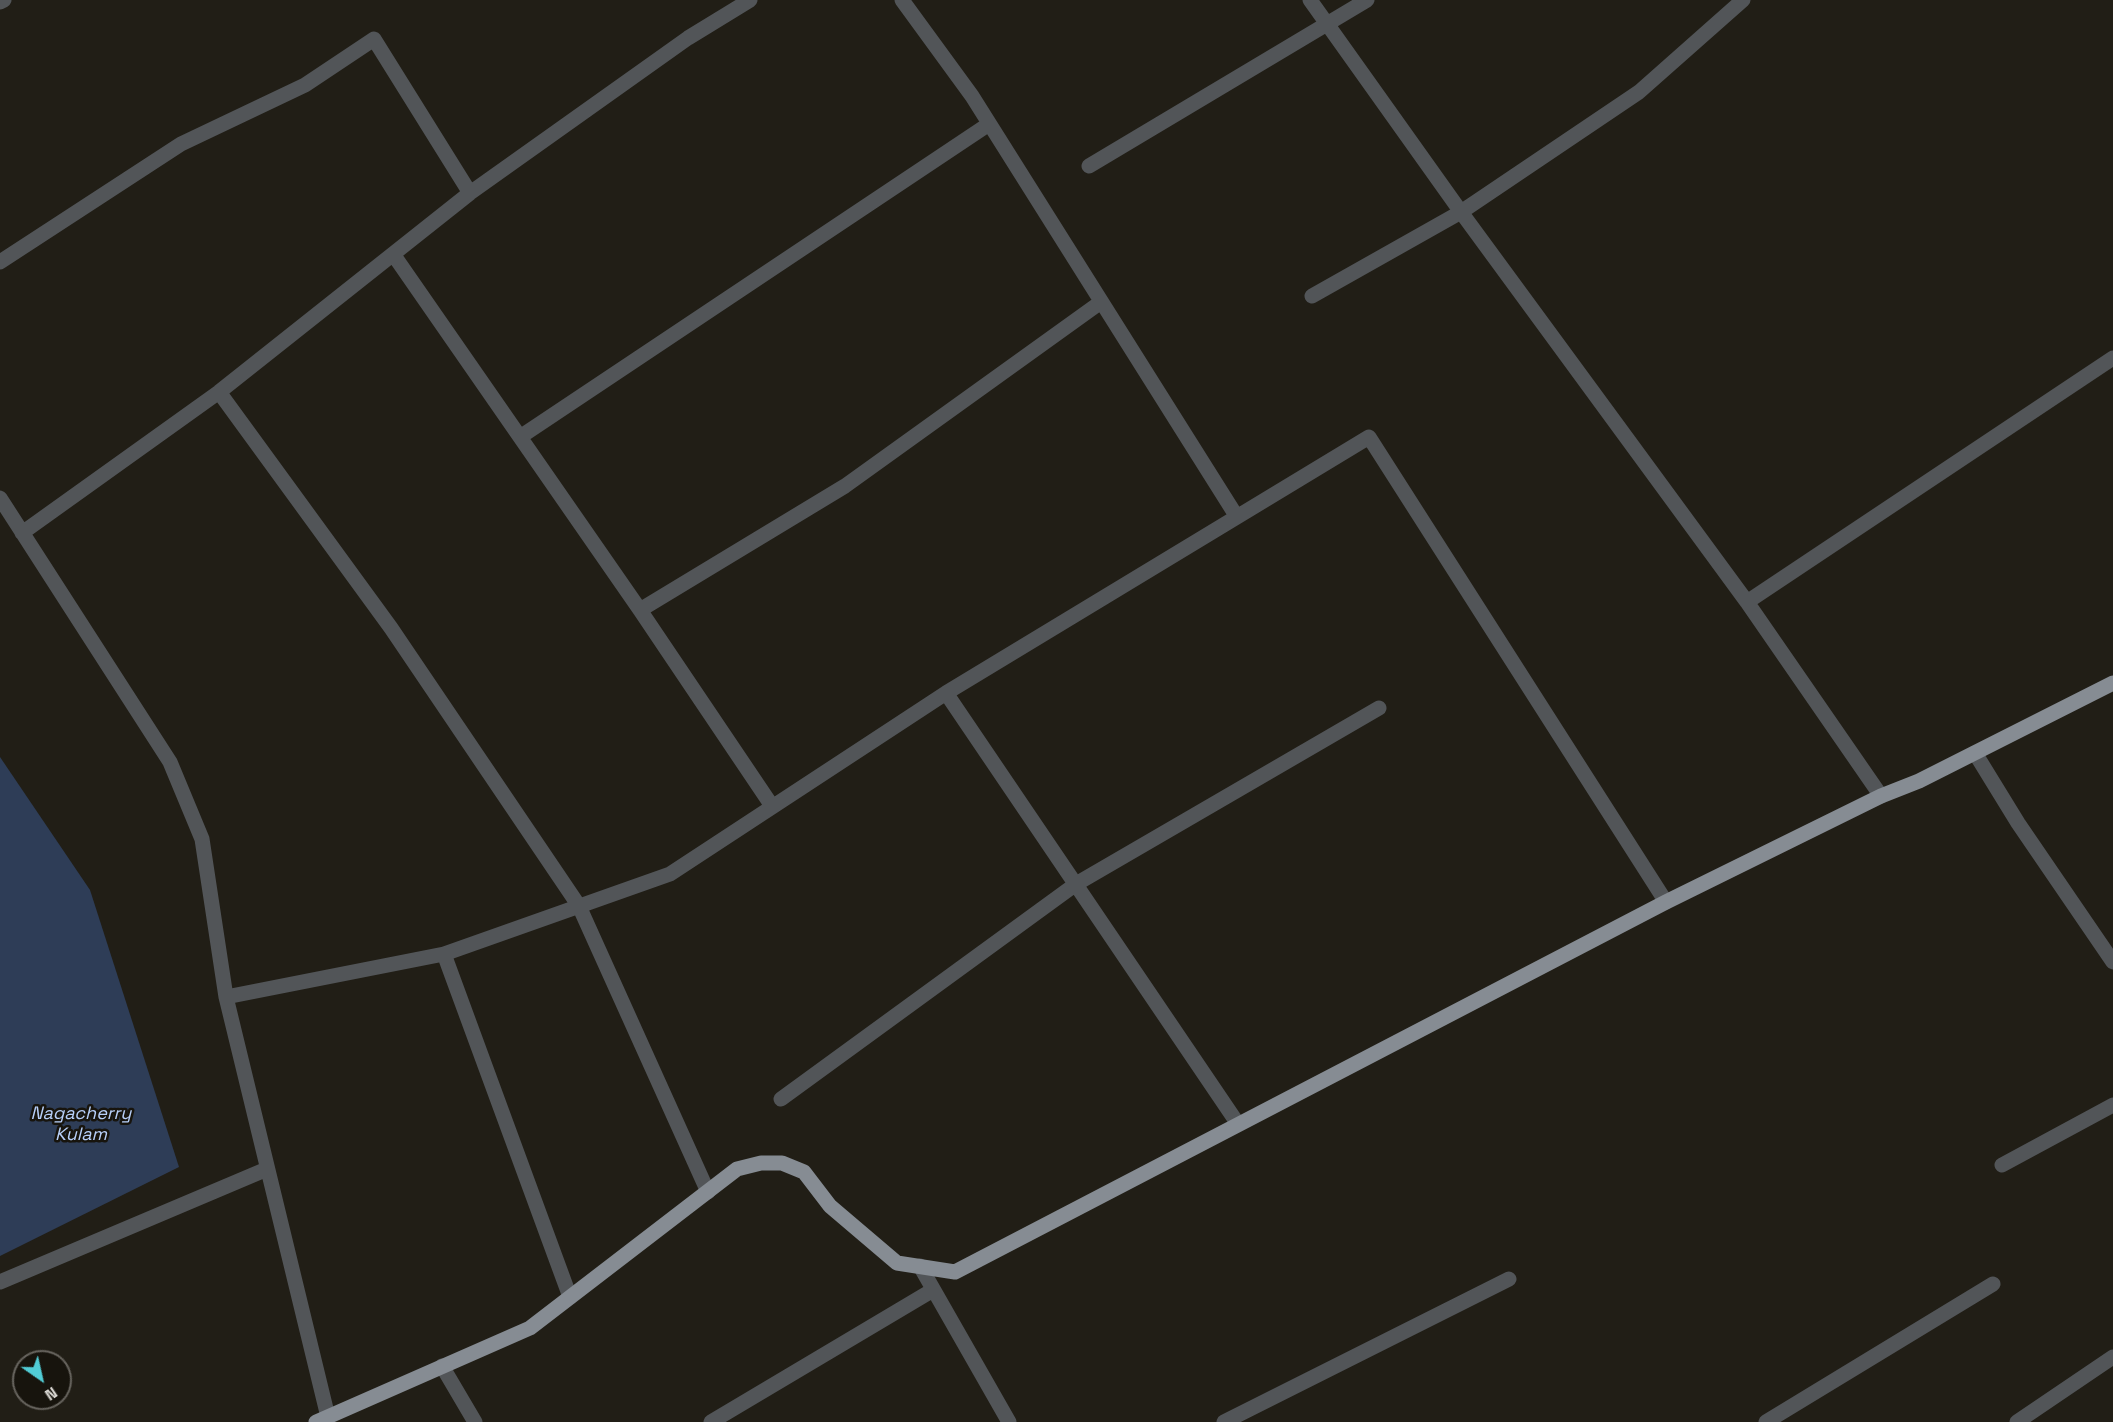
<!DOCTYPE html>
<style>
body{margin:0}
#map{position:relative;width:2113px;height:1422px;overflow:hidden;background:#211e16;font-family:"Space Grotesk",sans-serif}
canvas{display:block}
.north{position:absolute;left:12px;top:1350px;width:60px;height:60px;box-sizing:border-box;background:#17140d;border:2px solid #67645e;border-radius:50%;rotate:146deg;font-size:16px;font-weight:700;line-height:24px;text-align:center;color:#dedcd7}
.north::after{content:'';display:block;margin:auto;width:21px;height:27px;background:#51ccd5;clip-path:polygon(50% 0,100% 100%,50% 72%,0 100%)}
</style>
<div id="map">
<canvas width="2113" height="1422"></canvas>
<div class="north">N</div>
</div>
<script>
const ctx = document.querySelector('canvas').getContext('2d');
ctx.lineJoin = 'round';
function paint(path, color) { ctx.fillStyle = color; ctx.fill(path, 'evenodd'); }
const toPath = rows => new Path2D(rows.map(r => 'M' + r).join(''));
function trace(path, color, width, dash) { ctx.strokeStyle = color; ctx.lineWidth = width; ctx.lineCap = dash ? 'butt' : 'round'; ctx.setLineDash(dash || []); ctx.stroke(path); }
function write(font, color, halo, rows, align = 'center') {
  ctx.font = font + ' "Space Grotesk",sans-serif'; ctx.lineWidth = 5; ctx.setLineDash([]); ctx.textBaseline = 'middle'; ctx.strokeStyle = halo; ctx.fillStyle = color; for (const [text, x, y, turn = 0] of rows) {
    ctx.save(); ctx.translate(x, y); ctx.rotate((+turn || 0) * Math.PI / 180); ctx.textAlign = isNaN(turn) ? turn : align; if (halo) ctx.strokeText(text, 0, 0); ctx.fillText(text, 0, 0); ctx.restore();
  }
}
paint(toPath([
 [0,757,90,890,179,1167,0,1256]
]), '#2e3d57');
trace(toPath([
 [902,0,972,96,1237,517],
 [1310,0,1461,212,1747,602,1881,796],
 [0,2,4,0],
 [1089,166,1367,0],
 [393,254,640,610,772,806],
 [0,262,181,144,305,85,374,39,470,193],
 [1312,296,1461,212,1639,92,1743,0],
 [219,392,391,628,579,906,708,1192],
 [520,437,989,124],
 [0,498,170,762,202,839,226,997,328,1417],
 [22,533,219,392,470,193,688,38,750,0],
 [1747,602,2113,358],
 [640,610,845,486,1101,302],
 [946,693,1238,1124],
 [1975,753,2018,823,2113,962],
 [444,954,570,1297],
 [226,997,444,954,670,874,946,693,1369,437,1666,902],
 [781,1099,1076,884,1379,708],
 [2002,1165,2113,1105],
 [920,1266,1009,1422],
 [0,1282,267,1169],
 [442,1366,475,1422],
 [711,1422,933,1290],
 [1224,1422,1509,1279],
 [1766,1422,1993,1284],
 [2017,1422,2113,1357]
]), '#525558', 15);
trace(toPath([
 [316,1422,530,1328,737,1169,761,1163,782,1163,804,1172,830,1206,897,1263,955,1272,1666,902,1881,796,1919,781,2113,683]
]), '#868c93', 15);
write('italic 18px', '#b7cff8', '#17140d', [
 ["Nagacherry",81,1114],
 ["Kulam",81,1135]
]);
</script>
